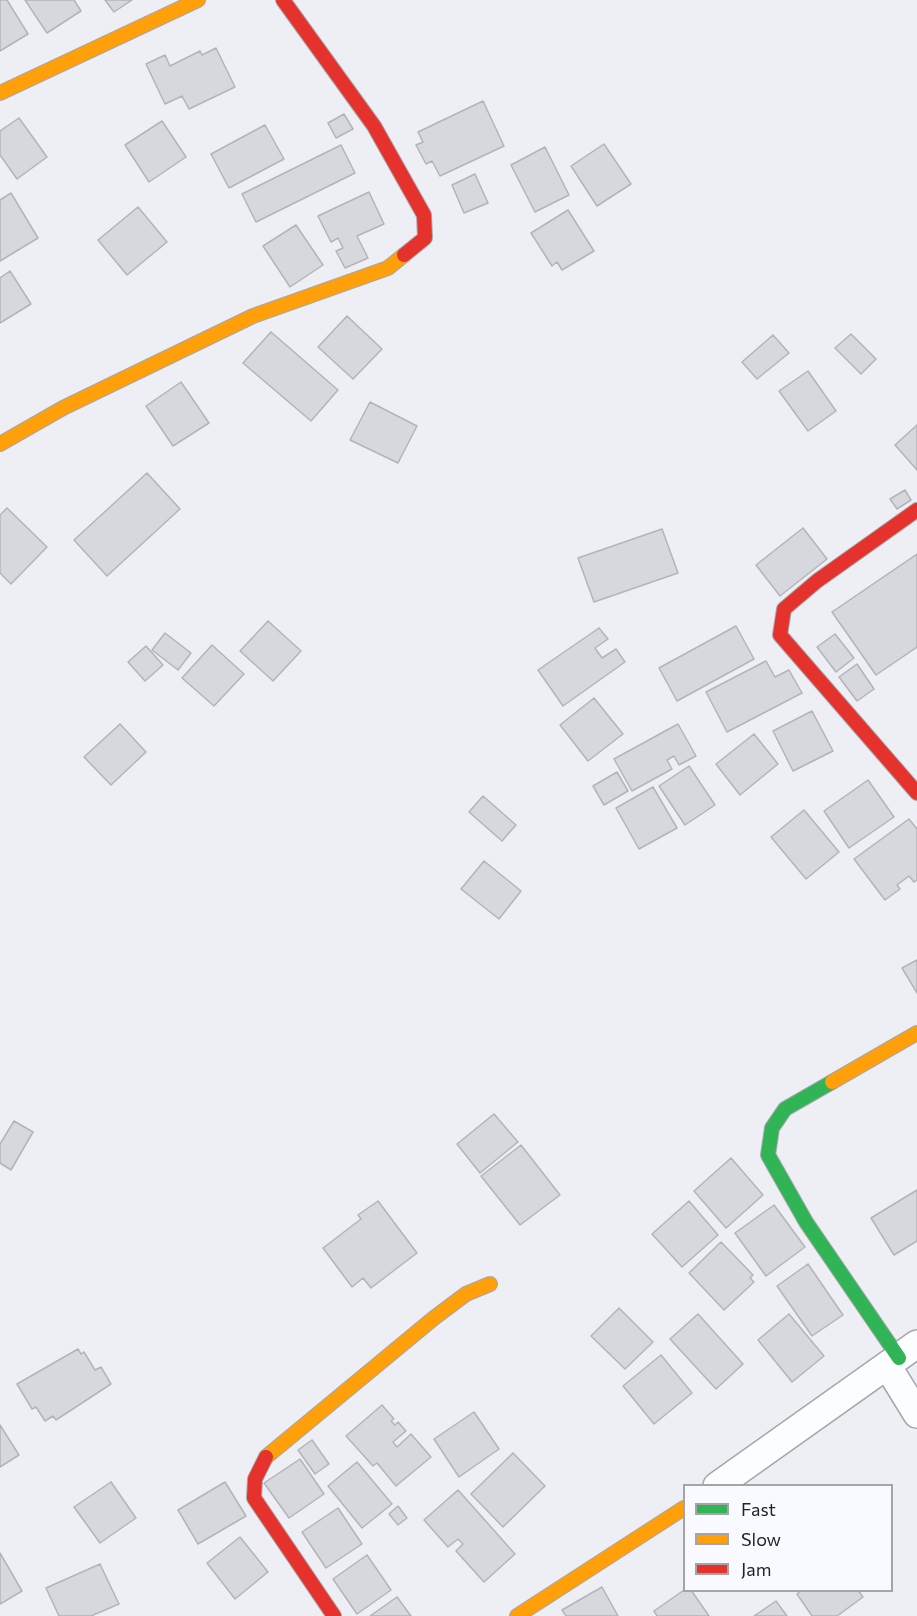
<!DOCTYPE html>
<style>
body{margin:0}
#map{position:relative;width:917px;height:1616px;overflow:hidden;background:#eeeff5;font-family:Commissioner,sans-serif}
canvas{display:block}
.legend{position:absolute;left:683px;top:1484px;width:210px;height:108px;box-sizing:border-box;background:#f9faff;border:2px solid #a4a4a9;margin:0;padding:8px 10px;list-style:none;font-size:18px;color:#242428}
.legend li{display:flex;align-items:center;gap:12px;height:30px}
.legend b{width:30px;border:2px solid #a4a4a9}
</style>
<div id="map">
<canvas width="917" height="1616"></canvas>
<ul class="legend">
<li><b style="height:8px;background:#30b455"></b>Fast</li>
<li><b style="height:8px;background:#ff9f0a"></b>Slow</li>
<li><b style="height:8px;background:#e5322d"></b>Jam</li>
</ul>
</div>
<script>
const ctx = document.querySelector('canvas').getContext('2d');
ctx.lineJoin = 'round';
function paint(path, color) { ctx.fillStyle = color; ctx.fill(path, 'evenodd'); }
const toPath = rows => new Path2D(rows.map(r => 'M' + r).join(''));
function trace(path, color, width, dash) { ctx.strokeStyle = color; ctx.lineWidth = width; ctx.lineCap = dash ? 'butt' : 'round'; ctx.setLineDash(dash || []); ctx.stroke(path); }
const building = toPath([
 [0,0,7,0,28,34,0,51,0,0],
 [25,0,74,0,81,11,47,33,25,0],
 [105,0,132,0,114,12,105,0],
 [216,48,235,87,189,109,182,96,165,104,146,64,165,55,170,66,200,51,202,55,216,48],
 [483,101,504,146,440,176,432,161,426,164,416,145,423,142,418,132,483,101],
 [344,114,353,129,336,138,328,123,344,114],
 [19,118,47,157,17,179,0,155,0,131,19,118],
 [162,121,186,157,149,182,125,145,162,121],
 [265,125,284,159,229,188,211,154,265,125],
 [604,144,631,184,597,206,571,166,604,144],
 [341,145,355,173,256,222,242,194,341,145],
 [545,147,569,195,535,212,511,165,545,147],
 [475,174,488,203,464,213,452,185,475,174],
 [369,192,384,224,357,236,368,258,345,268,336,251,343,248,338,238,331,242,318,216,369,192],
 [11,193,38,238,0,261,0,200,11,193],
 [138,207,167,242,127,275,98,240,138,207],
 [568,210,594,251,562,270,557,262,552,266,531,233,568,210],
 [296,225,323,265,290,287,263,246,296,225],
 [10,271,31,304,0,323,0,278,10,271],
 [347,316,382,349,353,379,318,347,347,316],
 [271,332,338,390,311,421,243,363,271,332],
 [851,334,876,359,861,374,835,348,851,334],
 [773,335,789,353,757,379,742,362,773,335],
 [808,371,836,411,808,431,779,391,808,371],
 [181,382,209,423,173,446,146,406,181,382],
 [370,402,417,426,398,463,350,440,370,402],
 [917,425,917,470,895,445,917,425],
 [147,473,180,509,107,576,74,540,147,473],
 [905,490,911,500,897,509,890,499,905,490],
 [7,508,47,547,11,584,0,573,0,515,7,508],
 [803,528,827,559,780,596,756,565,803,528],
 [662,529,678,573,594,602,578,558,662,529],
 [917,554,917,647,876,675,832,612,917,554],
 [268,621,301,651,273,681,240,651,268,621],
 [736,626,754,659,677,701,659,668,736,626],
 [599,628,608,639,595,648,602,658,616,649,625,662,563,706,538,670,599,628],
 [165,633,191,653,178,670,152,650,165,633],
 [835,634,854,658,836,672,817,647,835,634],
 [212,645,244,674,214,706,182,678,212,645],
 [146,646,163,665,145,681,128,662,146,646],
 [766,661,775,677,789,670,802,693,727,732,706,692,766,661],
 [857,664,874,689,857,701,839,677,857,664],
 [594,698,623,734,588,761,560,725,594,698],
 [812,711,833,751,793,771,773,731,812,711],
 [120,724,146,752,111,785,84,757,120,724],
 [678,724,696,756,679,765,674,756,667,760,672,769,632,791,614,759,678,724],
 [754,734,778,764,740,795,716,764,754,734],
 [689,766,715,805,685,825,659,786,689,766],
 [617,772,628,791,604,805,593,786,617,772],
 [868,780,894,817,849,848,824,811,868,780],
 [653,787,677,828,639,849,616,808,653,787],
 [483,796,516,825,502,841,469,812,483,796],
 [804,810,839,852,806,879,771,837,804,810],
 [909,819,917,829,917,880,914,882,909,876,897,885,900,889,885,900,854,859,909,819],
 [484,861,521,891,499,919,461,889,484,861],
 [917,960,917,993,902,968,917,960],
 [494,1114,518,1142,480,1173,457,1144,494,1114],
 [14,1121,33,1132,11,1170,0,1163,0,1144,14,1121],
 [521,1145,560,1195,520,1225,481,1176,521,1145],
 [731,1158,763,1195,726,1228,694,1191,731,1158],
 [917,1190,917,1241,894,1255,871,1218,917,1190],
 [378,1201,417,1253,371,1288,363,1278,352,1287,323,1248,361,1219,358,1215,378,1201],
 [689,1201,718,1235,682,1267,652,1234,689,1201],
 [774,1205,805,1247,766,1276,735,1233,774,1205],
 [721,1242,753,1275,750,1278,754,1282,724,1310,689,1273,721,1242],
 [808,1264,843,1315,812,1336,777,1286,808,1264],
 [619,1308,653,1342,625,1369,591,1336,619,1308],
 [698,1314,743,1364,716,1389,670,1339,698,1314],
 [789,1314,824,1356,792,1382,758,1340,789,1314],
 [78,1349,81,1354,84,1352,95,1370,101,1367,111,1384,56,1420,53,1416,45,1421,36,1407,32,1409,17,1384,78,1349],
 [661,1355,692,1393,654,1424,623,1386,661,1355],
 [382,1405,394,1419,391,1421,395,1425,398,1422,406,1431,393,1442,397,1447,411,1434,431,1457,396,1486,377,1463,373,1466,346,1436,382,1405],
 [474,1412,499,1449,459,1477,434,1439,474,1412],
 [0,1425,19,1455,0,1467,0,1425],
 [312,1440,329,1464,315,1474,298,1450,312,1440],
 [513,1453,545,1486,503,1527,471,1494,513,1453],
 [300,1459,324,1494,289,1518,264,1483,300,1459],
 [357,1462,392,1504,362,1528,328,1486,357,1462],
 [111,1482,136,1518,100,1543,74,1507,111,1482],
 [225,1482,246,1516,198,1544,178,1510,225,1482],
 [458,1490,515,1554,484,1582,456,1551,463,1544,458,1539,448,1547,424,1520,458,1490],
 [398,1506,407,1518,398,1525,389,1514,398,1506],
 [338,1508,362,1544,326,1568,302,1532,338,1508],
 [240,1537,268,1572,235,1599,207,1563,240,1537],
 [0,1553,22,1591,0,1604,0,1553],
 [367,1555,391,1590,357,1614,333,1579,367,1555],
 [100,1564,119,1604,91,1616,59,1616,46,1588,100,1564],
 [602,1587,618,1616,566,1616,562,1610,602,1587],
 [684,1590,691,1590,709,1616,657,1616,654,1611,684,1590],
 [802,1590,858,1590,863,1597,837,1616,812,1616,797,1594,802,1590],
 [397,1597,411,1616,370,1616,397,1597],
 [776,1601,787,1616,754,1616,776,1601]
]);
paint(building, '#d7d8dd');
trace(building, '#b4b4b8', 1.5);
const street = toPath([
 [888,1367,917,1414],
 [717,1486,917,1344]
]);
const fast = toPath([
 [832,1082,785,1109,772,1128,768,1155,806,1222,899,1358]
]);
const slow = toPath([
 [0,93,198,0],
 [0,444,63,408,253,316,388,268,404,255],
 [832,1082,917,1033],
 [266,1457,434,1318,466,1294,490,1284],
 [517,1616,684,1508]
]);
const jam = toPath([
 [283,0,374,126,424,215,425,238,404,255],
 [917,510,817,581,784,609,780,635,917,793],
 [266,1457,255,1479,254,1498,334,1616]
]);
trace(street, '#a6a7ab', 30);
trace(fast, '#a6a7ab', 16);
trace(slow, '#a6a7ab', 16);
trace(jam, '#a6a7ab', 16);
trace(street, '#fcfdfe', 27);
trace(fast, '#30b455', 14);
trace(slow, '#ff9f0a', 14);
trace(jam, '#e5322d', 14);
</script>
